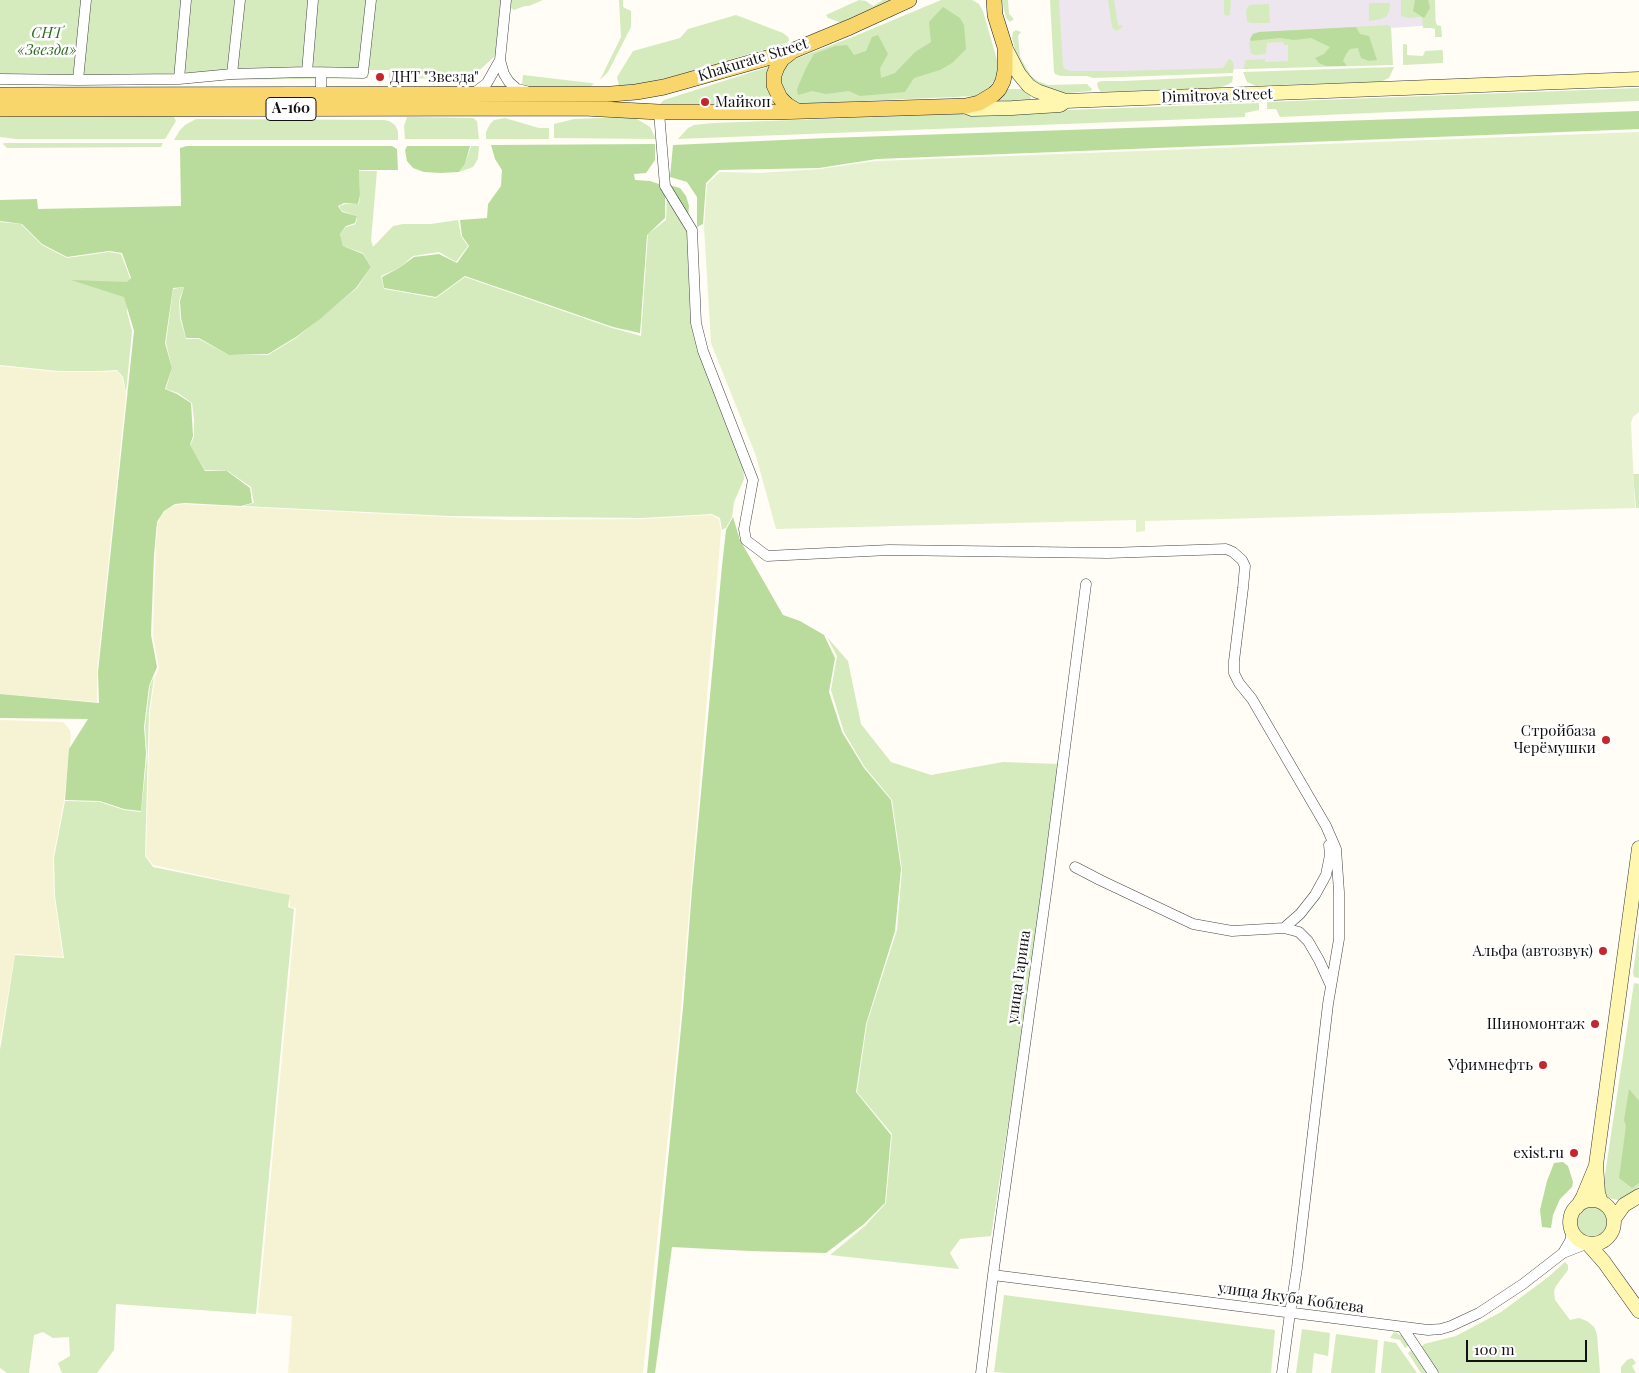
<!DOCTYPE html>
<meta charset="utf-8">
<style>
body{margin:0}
#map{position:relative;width:1639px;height:1373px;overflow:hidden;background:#fffdf5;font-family:"Playfair Display",serif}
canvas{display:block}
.scale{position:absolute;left:1466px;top:1340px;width:121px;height:22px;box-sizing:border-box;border:2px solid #111;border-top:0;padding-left:6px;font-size:15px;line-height:18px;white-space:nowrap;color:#111;-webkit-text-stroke:4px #fff;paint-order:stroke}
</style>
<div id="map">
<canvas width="1639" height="1373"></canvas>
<div class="scale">100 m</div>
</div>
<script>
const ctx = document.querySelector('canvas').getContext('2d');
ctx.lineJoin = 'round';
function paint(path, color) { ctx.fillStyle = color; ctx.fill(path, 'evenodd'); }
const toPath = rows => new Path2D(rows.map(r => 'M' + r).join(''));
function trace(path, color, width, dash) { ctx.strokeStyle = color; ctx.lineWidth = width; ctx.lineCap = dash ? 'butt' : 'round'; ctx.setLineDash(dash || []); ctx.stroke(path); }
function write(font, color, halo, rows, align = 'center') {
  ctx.font = font + ' "Playfair Display",serif'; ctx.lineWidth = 5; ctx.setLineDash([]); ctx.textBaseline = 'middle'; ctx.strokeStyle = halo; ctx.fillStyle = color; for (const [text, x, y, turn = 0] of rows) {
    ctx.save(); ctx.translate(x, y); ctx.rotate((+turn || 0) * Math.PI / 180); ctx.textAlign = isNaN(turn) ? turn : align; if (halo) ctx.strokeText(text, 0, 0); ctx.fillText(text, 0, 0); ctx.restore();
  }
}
paint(toPath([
 [1053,0,1435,0,1436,25,1391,28,1392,64,1058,75]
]), '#eee6ef');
paint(toPath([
 [0,366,58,372,101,372,117,371,122,377,126,394,97,672,97,702,0,694],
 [184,504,510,520,643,519,712,515,719,519,721,531,679,1032,643,1373,288,1373,292,1316,258,1313,296,908,290,907,290,895,153,865,146,856,150,712,155,677,159,668,153,635,156,543,158,524,161,516,166,510,175,505],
 [0,720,63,722,70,730,71,736,64,801,53,858,54,895,63,957,15,954,0,1042]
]), '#f6f3d4');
paint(toPath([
 [0,0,501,0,496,55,470,79,389,78,389,70,369,70,368,78,0,83],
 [511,0,543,0,529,6,525,6,514,10,511,8],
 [619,0,623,0,623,7,631,11,631,27,608,72,600,80,621,37],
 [859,0,866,1,873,6,883,0,897,0,846,22,839,22,828,18,826,15],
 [941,0,972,0,979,4,983,11,999,67,996,78,986,91,976,96,797,104,789,100,778,81,779,73,790,61,855,36],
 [1002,0,1008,0,1009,14,1014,19,1010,22,1006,18],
 [1050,0,1059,0,1063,66,1065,69,1070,71,1120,71,1223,68,1229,59,1231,60,1234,64,1233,73,1093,78,1087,76,1061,76,1055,74,1054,72],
 [1108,0,1114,0,1118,25,1124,26,1116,31,1112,27],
 [1224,0,1231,0,1230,15,1227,16,1224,14],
 [1401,0,1435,0,1435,21,1437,25,1441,26,1442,37,1435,37,1435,29,1431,28,1423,28,1422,17,1409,18,1401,16],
 [1369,3,1390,3,1389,12,1387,16,1381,19,1369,21],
 [1269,4,1270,23,1250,23,1247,21,1246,12,1247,8,1250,5],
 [736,15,783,33,788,37,789,40,787,43,633,88,624,88,619,86,617,77,633,51,680,38,688,29],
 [1389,25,1391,28,1393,65,1243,69,1246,60,1265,59,1265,62,1288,61,1288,45,1284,45,1283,42,1267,43,1266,54,1255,55,1251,53,1249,44,1251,37,1253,34,1259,32],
 [1016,30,1021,32,1018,36,1020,57,1031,76,1038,81,1048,85,1087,84,1092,89,1091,91,1058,94,1032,82,1018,60,1012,38,1013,32],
 [1403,44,1405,44,1407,45,1407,55,1423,56,1425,51,1442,50,1443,52,1443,63,1403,65],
 [771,66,781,108,662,106,660,104,664,100],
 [1394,67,1389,78,1380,82,1305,84,1256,86,1247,82,1243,72],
 [523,75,591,83,594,84,588,88,562,90,530,87,522,85],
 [1233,76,1232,82,1229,84,1219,88,1101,92,1098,88,1097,84,1098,82,1102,81,1123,81],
 [1639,88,1639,101,1280,117,1276,109,1267,109,1267,102],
 [1005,89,1022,89,1030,95,1031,100,999,102,997,100],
 [1259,103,1259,110,1245,113,1245,117,678,139,688,128,694,125,713,123],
 [160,116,174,117,176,121,165,139,16,139,0,137,0,117],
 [407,117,473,118,477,121,479,139,405,139,404,126],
 [629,117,637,119,650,127,656,139,554,138,554,124,574,119],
 [505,118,539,128,549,128,549,139,486,139,486,132,490,124,494,120],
 [196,119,384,120,389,121,395,125,398,131,398,140,174,140,180,130,185,125],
 [4,143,163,143,161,147,7,148,3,144],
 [471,146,479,146,478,159,473,167,459,172,465,164],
 [359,171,377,171,371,240,373,247,393,226,403,224,431,224,458,220,461,236,468,246,456,262,439,252,413,256,399,268,381,276,384,289,436,298,465,277,612,328,641,336,648,234,666,220,667,197,687,232,689,282,693,334,709,378,743,462,744,479,734,502,732,517,726,528,722,530,720,518,712,514,643,518,449,516,243,506,254,503,251,487,228,471,205,470,190,446,194,437,194,419,192,403,178,393,166,389,172,368,166,343,173,289,184,287,179,301,180,318,186,339,199,339,229,355,268,355,296,338,357,288,371,267,363,253,343,246,340,234,346,227,356,224,357,216,342,211,339,206,345,204,359,204,360,196],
 [0,222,21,224,42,245,67,258,109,252,121,254,130,278,127,312,132,331,126,392,123,377,117,370,100,371,58,371,0,365],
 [1633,474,1639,474,1639,508,1636,508],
 [827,637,848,661,861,724,891,762,931,775,1003,762,1059,764,1032,967,991,1236,960,1239,950,1253,959,1269,830,1255,865,1226,886,1203,892,1134,857,1092,867,1023,897,930,902,870,892,800,864,766,844,732,831,690,837,656],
 [154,677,149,711,145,856,153,867,290,895,288,907,294,909,256,1314,116,1304,114,1350,97,1373,62,1373,58,1363,70,1356,69,1337,53,1338,43,1332,34,1335,29,1373,7,1373,0,1368,0,1050,15,955,64,958,55,896,54,858,65,801,100,802,124,810,141,812,147,756,145,727,150,685],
 [1639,929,1639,978,1634,977,1633,973],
 [1634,983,1639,984,1639,1189,1618,1200,1608,1198,1605,1193,1604,1181],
 '1576 1223a16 16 0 1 1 32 0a16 16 0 1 1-32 0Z',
 [1565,1262,1568,1265,1568,1270,1556,1286,1554,1291,1555,1300,1570,1320,1579,1318,1587,1321,1594,1327,1597,1334,1600,1373,1437,1373,1421,1347,1424,1344,1456,1336,1501,1312,1547,1278],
 [1004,1295,1275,1330,1271,1373,1006,1373,994,1372],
 [1302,1329,1330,1333,1328,1356,1314,1353,1312,1373,1296,1373],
 [1394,1332,1405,1337,1410,1345,1405,1348,1400,1340,1390,1338],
 [1336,1334,1378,1340,1375,1373,1331,1373],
 [1384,1341,1396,1343,1417,1373,1381,1373],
 [1413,1349,1429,1373,1421,1373,1408,1353],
 [1632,1358,1636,1363,1632,1366,1636,1373,1621,1373,1621,1367,1627,1360]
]), '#d5ebbd');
paint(toPath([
 [1415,0,1428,0,1430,8,1424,18,1413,11],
 [943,7,960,18,964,25,966,49,952,63,940,70,914,78,905,92,860,96,849,91,826,94,812,91,798,95,797,89,806,68,814,54,835,46,847,45,854,55,866,51,872,37,878,35,888,54,880,68,881,78,895,73,915,52,931,42,929,22],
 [1356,27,1360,34,1369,36,1377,60,1369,61,1361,58,1358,48,1350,49,1346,54,1343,61,1347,66,1326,66,1319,63,1315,58,1324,54,1330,47,1311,38,1294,40,1280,38,1251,41,1250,39,1253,34,1259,32],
 [1639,111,1639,129,877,159,819,168,719,170,706,183,703,224,697,227,697,197,687,182,670,177,673,145,827,138],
 [655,144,655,160,646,173,634,174,635,180,650,181,659,184,665,196,665,218,647,235,640,333,613,327,465,276,436,297,384,288,382,277,399,268,414,257,439,254,457,263,469,246,462,236,460,220,487,218,488,204,501,186,502,170,495,159,491,145],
 [187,146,392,146,397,149,398,170,359,170,360,195,358,204,344,203,338,206,342,212,357,216,355,223,346,226,340,234,343,246,363,254,371,267,356,288,320,319,296,337,268,354,229,355,199,338,186,338,181,318,180,301,184,287,173,288,165,343,172,368,165,389,177,394,191,403,193,436,190,445,205,471,227,471,250,488,252,503,241,506,185,503,175,504,164,511,157,522,154,555,151,635,157,667,149,686,144,727,146,754,141,811,124,809,100,801,65,800,69,749,88,719,0,718,0,694,99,703,98,672,134,331,124,297,71,280,127,282,131,278,122,253,109,251,67,257,42,244,22,224,0,221,0,200,37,199,38,209,181,206,180,148],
 [407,146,470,146,465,164,459,172,440,173,424,172,413,168,407,161,405,150],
 [669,185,680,188,686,196,689,206,688,218],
 [733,517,740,540,783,615,800,621,824,635,835,658,829,692,842,732,864,768,891,800,901,869,895,931,866,1024,856,1092,891,1135,885,1203,864,1224,826,1253,750,1251,672,1247,655,1373,647,1373,683,1008,692,890,722,566,726,530],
 [1629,1089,1639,1101,1639,1183,1632,1188,1619,1178,1626,1126,1624,1120],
 [1563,1162,1568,1166,1573,1182,1572,1187,1560,1199,1553,1215,1551,1228,1542,1227,1540,1210,1547,1181,1554,1163]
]), '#b9dc9c');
paint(toPath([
 [1639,132,1639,412,1633,417,1631,423,1635,508,1145,521,1145,531,1136,532,1136,520,776,529,756,456,711,343,704,227,707,184,720,172,757,173,820,169,876,161]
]), '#e6f2cf');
const minor = toPath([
 [500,60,504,74,509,82,517,89,526,91],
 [307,72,313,0],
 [321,73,321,94],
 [232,74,240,0],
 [0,79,78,80,179,79,232,74,307,72,363,73,371,0],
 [179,79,186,0],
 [78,80,86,0],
 [474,93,487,83,500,60,506,0],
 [659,112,665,186,692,230,696,323,703,351,753,480,744,529,746,540,767,556,889,550,1108,553,1226,549,1233,552,1242,560,1245,566,1243,588,1234,661,1234,673,1239,683,1252,699,1326,826,1336,849,1339,892,1339,939,1328,1004,1297,1268,1290,1313,1282,1373],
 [1075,867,1100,880,1193,924,1232,931,1284,928,1299,932,1308,941,1319,960,1331,986],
 [1284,928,1300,914,1315,895,1326,875,1330,855,1329,845],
 [1563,1253,1570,1241,1572,1232],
 [993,1275,1428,1330,1441,1329,1451,1326,1479,1313,1523,1284,1563,1253,1586,1244],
 [1403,1328,1433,1373],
 [981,1373,993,1275,1048,879,1086,584]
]);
const secondary = toPath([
 [1005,47,1019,74,1029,86,1037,91,1066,101],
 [967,107,972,109,1012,108,1060,105,1066,101,1639,79],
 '1570 1222a22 22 0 1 1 44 0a22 22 0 1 1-44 0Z',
 [1601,1202,1598,1193,1596,1165,1639,848],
 [1577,1207,1583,1197,1595,1168],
 [1614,1219,1624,1205,1639,1196],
 [1589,1245,1604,1262,1639,1311]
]);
const primary = toPath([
 [791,52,782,59,777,67,774,75,774,85,780,98,787,105,797,111],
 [0,95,611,94,636,92,664,87,792,51,850,27,909,0],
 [0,109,583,108,659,112,774,112,966,106,979,103,994,94,999,89,1003,81,1005,71,1005,47,995,15,994,0]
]);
trace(minor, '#444', 11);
trace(secondary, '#333', 15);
trace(primary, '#222', 16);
trace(minor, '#fff', 10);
trace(secondary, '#fff6b0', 14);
trace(primary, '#f9d66b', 15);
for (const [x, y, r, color] of [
 [380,77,5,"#c4262e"],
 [705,102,5,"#c4262e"],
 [1606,740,5,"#c4262e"],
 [1603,951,5,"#c4262e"],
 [1595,1024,5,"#c4262e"],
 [1543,1065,5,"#c4262e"],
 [1574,1153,5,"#c4262e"]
]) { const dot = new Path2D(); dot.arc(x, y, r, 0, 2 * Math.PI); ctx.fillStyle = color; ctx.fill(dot); trace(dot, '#fff', 2); }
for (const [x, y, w] of [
 [291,109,50]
]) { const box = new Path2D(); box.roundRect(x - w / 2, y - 11.5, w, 23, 4); ctx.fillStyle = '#fff'; ctx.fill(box); trace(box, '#111', 1); }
write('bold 14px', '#111', null, [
 ["А-160",291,109]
]);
write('italic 15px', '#2f6b1f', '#fff', [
 ["СНТ",47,33],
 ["«Звезда»",47,50]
]);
write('15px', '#111', '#fff', [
 ["Khakurate Street",753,60,-17],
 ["Dimitrova Street",1217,96,-2],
 ["улица Гарина",1019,977,-82],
 ["улица Якуба Коблева",1291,1298,8]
]);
write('15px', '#111', '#fff', [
 ["ДНТ \"Звезда\"",390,77,"left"],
 ["Майкоп",715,102,"left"],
 ["Стройбаза",1596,731],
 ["Черёмушки",1596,748],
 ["Альфа (автозвук)",1593,951],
 ["Шиномонтаж",1585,1024],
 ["Уфимнефть",1533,1065],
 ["exist.ru",1564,1153]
], 'right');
</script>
